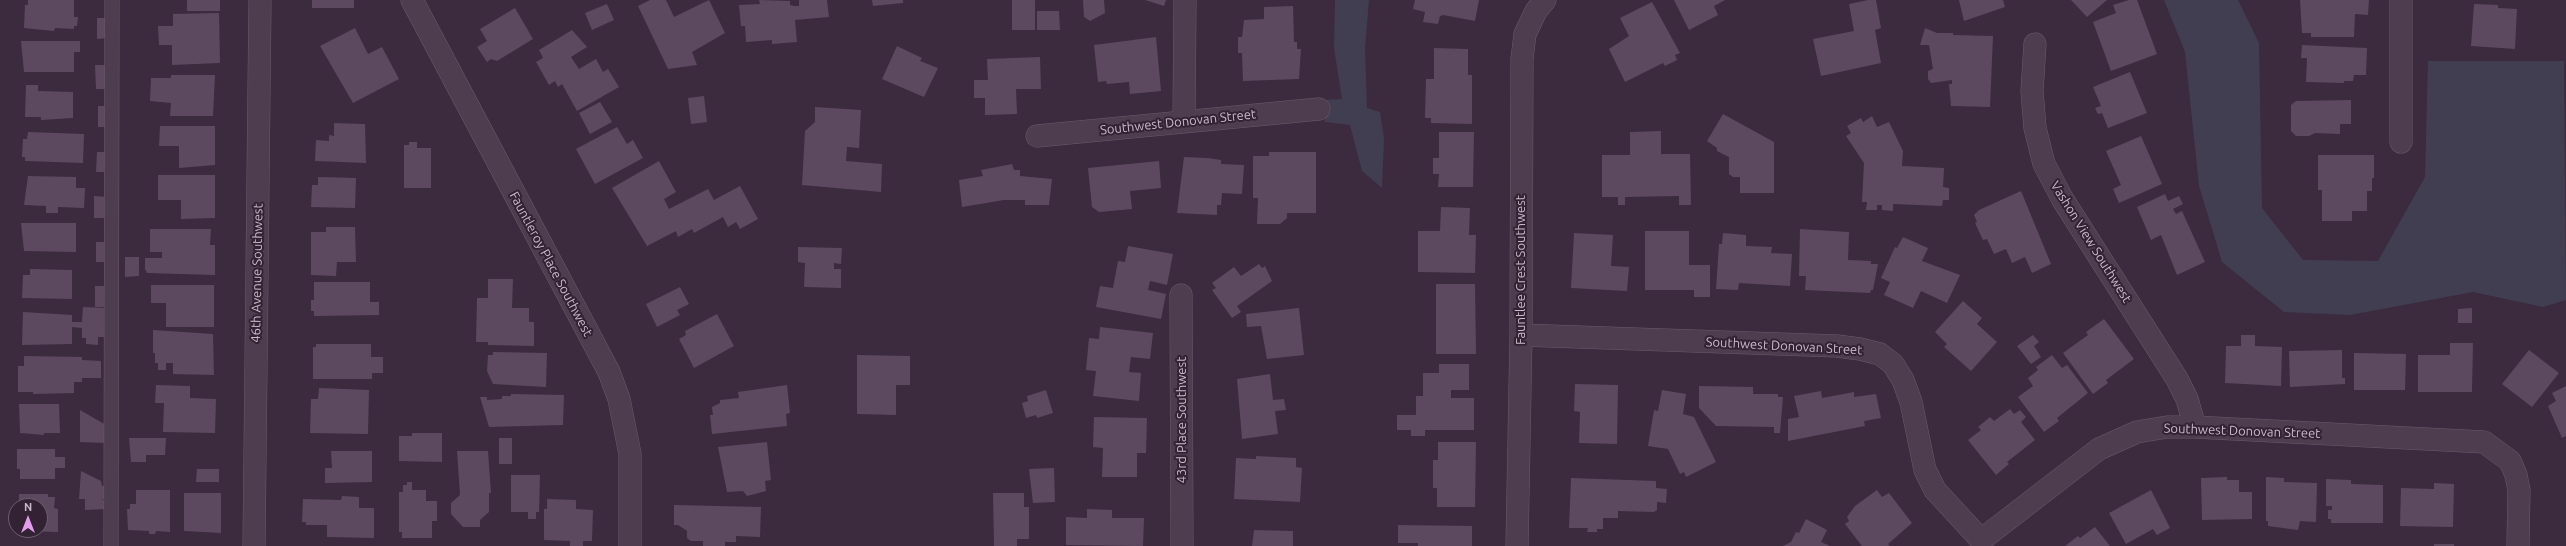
<!DOCTYPE html>
<style>
body{margin:0}
#map{position:relative;width:2566px;height:546px;overflow:hidden;background:#3c2a3f;font-family:Ubuntu,sans-serif}
canvas{display:block}
.north{position:absolute;left:8px;top:498px;width:40px;height:40px;box-sizing:border-box;background:#322234;border:1px solid #6e5f70;border-radius:50%;rotate:0deg;font-size:11px;font-weight:700;line-height:16px;text-align:center;color:#c8bac9}
.north::after{content:'';display:block;margin:auto;width:14px;height:18px;background:#e39dec;clip-path:polygon(50% 0,100% 100%,50% 72%,0 100%)}
</style>
<div id="map">
<canvas width="2566" height="546"></canvas>
<div class="north">N</div>
</div>
<script>
const ctx = document.querySelector('canvas').getContext('2d');
ctx.lineJoin = 'round';
function paint(path, color) { ctx.fillStyle = color; ctx.fill(path, 'evenodd'); }
const toPath = rows => new Path2D(rows.map(r => 'M' + r).join(''));
function trace(path, color, width, dash) { ctx.strokeStyle = color; ctx.lineWidth = width; ctx.lineCap = dash ? 'butt' : 'round'; ctx.setLineDash(dash || []); ctx.stroke(path); }
function write(font, color, halo, rows, align = 'center') {
  ctx.font = font + ' Ubuntu,sans-serif'; ctx.lineWidth = 4; ctx.setLineDash([]); ctx.textBaseline = 'middle'; ctx.strokeStyle = halo; ctx.fillStyle = color; for (const [text, x, y, turn = 0] of rows) {
    ctx.save(); ctx.translate(x, y); ctx.rotate((+turn || 0) * Math.PI / 180); ctx.textAlign = isNaN(turn) ? turn : align; if (halo) ctx.strokeText(text, 0, 0); ctx.fillText(text, 0, 0); ctx.restore();
  }
}
paint(toPath([
 [1335,0,1369,0,1365,49,1367,108,1380,112,1384,138,1382,188,1362,171,1350,125,1325,122,1323,100,1342,99,1334,48],
 [2164,0,2238,0,2259,43,2262,208,2303,260,2378,261,2425,177,2428,61,2564,61,2566,300,2543,307,2473,292,2350,315,2284,312,2222,262,2199,186,2185,52]
]), '#413e51');
paint(toPath([
 [28,0,74,0,74,17,78,17,77,26,74,26,74,29,55,28,54,31,24,28,25,5,28,5],
 [187,0,220,0,220,11,187,11],
 [312,0,354,0,354,8,312,8],
 [650,0,666,0,674,17,709,0,725,33,692,52,697,65,668,69,638,6],
 [759,0,790,1,790,5,794,6,799,6,799,0,827,0,829,17,795,20,797,42,772,44,772,40,746,42,745,26,741,26,739,5,760,4],
 [872,0,903,0,903,3,873,6],
 [1012,0,1035,0,1035,30,1012,30],
 [1083,0,1104,0,1105,13,1090,21,1084,17],
 [1145,0,1166,0,1164,6],
 [1415,0,1479,0,1475,21,1443,15,1440,16,1438,24,1423,22,1425,12,1413,9],
 [1674,0,1725,0,1714,6,1718,15,1689,30],
 [1868,0,1876,0,1881,28,1875,30,1881,63,1821,76,1813,39,1854,31,1849,4],
 [1959,0,2003,0,2005,7,1964,21],
 [2071,0,2107,0,2087,17],
 [2129,0,2137,0,2157,54,2111,71,2093,22,2116,13,2113,5],
 [2300,0,2369,0,2368,15,2355,14,2354,37,2311,37,2311,33,2302,33],
 [1652,2,1680,53,1675,55,1677,60,1665,66,1663,63,1625,82,1609,49,1629,36,1620,18],
 [607,4,614,20,592,30,585,13],
 [2474,4,2498,5,2498,8,2517,9,2515,49,2471,46],
 [1293,6,1294,42,1297,42,1297,49,1301,49,1299,79,1243,81,1242,53,1238,53,1238,37,1242,37,1244,20,1264,19,1264,7],
 [515,8,533,39,497,61,491,59,487,62,477,47,487,41,480,29],
 [1037,11,1059,11,1060,30,1037,30],
 [219,13,220,63,172,65,172,45,159,45,158,26,173,26,173,14],
 [97,18,109,18,109,38,97,39],
 [355,28,368,54,382,47,399,79,353,103,320,46],
 [1925,28,1937,33,1953,33,1953,35,1993,36,1990,107,1951,106,1949,84,1952,84,1952,80,1931,83,1928,79,1928,71,1933,69,1929,45,1920,45],
 [572,30,587,47,571,57,579,69,596,59,603,72,608,69,619,87,577,111,562,84,558,87,555,81,549,85,536,62,543,58,539,50],
 [1156,37,1161,91,1130,94,1129,82,1107,84,1106,81,1098,82,1094,45],
 [21,41,80,41,80,52,74,52,74,72,24,72],
 [2302,45,2367,48,2366,75,2354,75,2353,81,2344,81,2344,83,2306,82,2307,58,2301,58],
 [897,46,922,58,920,61,938,68,924,97,882,79],
 [1434,48,1468,49,1468,75,1472,75,1472,124,1431,123,1431,118,1425,118,1426,79,1434,79],
 [1040,57,1041,89,1016,89,1017,114,985,115,985,98,974,98,974,80,988,80,987,59],
 [95,65,109,65,109,89,96,89],
 [2130,72,2147,113,2108,128,2102,113,2098,114,2095,108,2101,106,2093,87],
 [171,75,215,75,213,116,170,116,171,103,150,101,151,78,171,78],
 [26,85,38,85,38,91,73,92,73,118,41,120,41,117,25,117],
 [704,96,707,122,691,124,688,98],
 [2351,100,2351,124,2340,124,2340,134,2315,133,2309,136,2296,136,2291,131,2291,105,2296,101],
 [600,102,612,122,590,134,579,113],
 [98,106,109,106,109,127,98,127],
 [815,107,861,110,859,148,847,147,846,161,882,164,881,192,802,185,805,131,815,122],
 [1723,114,1774,142,1774,193,1740,193,1740,177,1733,177,1729,174,1729,157,1717,151,1717,148,1707,141],
 [1872,116,1877,127,1889,122,1903,151,1902,166,1944,168,1943,187,1949,188,1949,200,1943,200,1942,206,1893,204,1893,211,1882,210,1882,205,1877,205,1877,210,1866,210,1867,202,1862,202,1864,163,1846,136,1851,133,1847,126,1861,118,1863,122],
 [334,123,365,124,366,163,315,161,316,140,329,141,329,135,334,136],
 [160,126,215,126,215,165,179,168,179,146,159,146],
 [617,127,627,144,633,140,643,158,595,184,576,149],
 [1661,131,1661,154,1690,154,1691,205,1679,205,1679,196,1625,197,1625,205,1618,205,1618,197,1602,197,1602,155,1630,155,1630,132],
 [28,132,84,134,83,163,25,161,25,157,22,157,23,139,27,139],
 [1439,132,1474,132,1473,187,1438,187,1439,174,1433,174,1433,158,1439,158],
 [2141,136,2162,184,2119,203,2113,189,2121,185,2106,151],
 [409,142,417,142,417,148,431,148,431,188,404,188,404,145,409,145],
 [97,152,109,152,108,172,96,172],
 [1269,152,1316,152,1316,213,1287,213,1287,218,1280,224,1257,224,1258,198,1253,198,1253,156,1269,156],
 [2318,155,2374,155,2374,178,2372,178,2372,191,2367,191,2367,211,2352,211,2352,221,2322,221,2322,190,2318,190],
 [1184,157,1207,158,1221,160,1221,164,1244,165,1242,194,1222,193,1221,205,1217,205,1217,215,1177,213],
 [659,161,676,192,664,199,669,209,708,189,714,200,740,186,758,219,740,229,736,222,728,227,723,217,694,233,692,229,678,237,676,231,647,246,612,188],
 [1159,161,1161,188,1130,191,1132,209,1099,212,1092,207,1088,168],
 [1012,164,1014,170,1020,170,1020,176,1052,179,1049,205,1025,205,1025,200,1004,200,962,207,959,180,983,176,981,170],
 [158,175,215,175,215,218,181,219,181,200,158,200],
 [28,176,76,177,76,188,85,188,84,208,58,207,58,213,46,213,46,206,24,205],
 [318,177,356,178,355,208,311,207,312,185,318,185],
 [2021,191,2051,264,2032,273,2025,257,2012,263,2006,249,1994,254,1987,239,1983,240,1975,223,1977,222,1974,215,1979,210],
 [2165,194,2168,201,2179,196,2183,204,2173,209,2176,214,2182,211,2205,262,2177,275,2161,235,2151,240,2137,207],
 [94,196,108,197,107,218,94,218],
 [1441,207,1470,208,1469,235,1476,235,1475,273,1418,272,1418,231,1440,231],
 [21,223,76,223,76,252,24,251],
 [326,227,355,227,356,262,337,262,336,276,311,275,311,232,326,232],
 [150,229,211,229,210,245,215,245,215,275,147,273,145,269,145,258,162,258,162,252,150,252],
 [1800,229,1849,232,1848,260,1871,261,1871,264,1878,264,1873,290,1871,290,1870,293,1805,290,1806,276,1799,276],
 [1645,231,1689,231,1689,265,1710,265,1710,297,1694,297,1694,290,1645,290],
 [1574,233,1613,235,1611,266,1629,267,1627,291,1571,288],
 [1723,233,1746,235,1746,246,1772,247,1771,253,1792,254,1790,286,1739,283,1738,290,1716,289,1719,244,1722,244],
 [1903,237,1928,248,1922,261,1960,275,1947,303,1921,291,1913,308,1884,295,1890,282,1881,278,1895,247,1897,248],
 [96,242,107,242,107,262,96,262],
 [1128,246,1173,254,1167,285,1150,281,1148,290,1166,294,1161,319,1096,307,1100,286,1113,288,1118,261,1125,262],
 [798,247,842,248,841,264,834,263,834,269,841,269,841,288,804,287,805,263,798,262],
 [125,257,139,257,139,276,125,277],
 [1259,264,1262,268,1265,266,1272,281,1237,306,1241,312,1232,318,1212,290,1216,288,1212,283,1234,267,1241,276],
 [30,269,72,270,72,299,22,298,23,275,30,275],
 [488,279,513,279,512,308,529,308,529,322,534,322,534,346,488,345,488,342,476,342,477,298,488,298],
 [314,282,370,282,370,302,379,302,379,315,314,316,314,311,311,311,311,300,314,300],
 [1436,284,1475,284,1476,354,1436,354],
 [151,285,214,285,214,327,166,327,166,303,151,303],
 [95,286,107,286,107,307,95,307],
 [680,287,689,304,677,310,680,315,657,327,646,304],
 [1963,301,1982,318,1977,324,1997,342,1971,371,1944,347,1947,344,1935,332],
 [83,307,105,308,104,337,98,337,98,345,86,344,86,338,82,338,82,328,72,327,72,344,22,345,23,312,72,315,72,322,82,322],
 [1299,308,1304,355,1267,359,1261,326,1247,327,1246,314],
 [2472,308,2472,323,2458,323,2458,309],
 [717,314,734,346,694,368,679,339,686,335,685,331],
 [2104,319,2134,359,2106,380,2108,383,2093,394,2063,353,2088,335,2086,332],
 [1100,327,1153,333,1150,359,1131,357,1129,372,1141,373,1139,401,1093,396,1096,371,1086,370,1089,338,1099,339],
 [153,330,213,334,214,375,173,374,173,363,166,363,166,370,158,370,158,363,155,363,155,353,153,353],
 [2033,335,2039,342,2034,346,2041,357,2031,364,2017,346],
 [2241,335,2255,335,2255,346,2282,347,2281,386,2225,383,2226,346,2241,346],
 [2450,343,2473,343,2472,392,2418,392,2418,355,2450,355],
 [316,344,371,344,371,357,383,357,383,373,372,373,372,379,313,379,313,347,316,347],
 [2342,350,2342,378,2345,378,2345,384,2290,387,2289,351],
 [2529,350,2559,373,2532,407,2502,384],
 [493,352,547,353,546,387,493,384,487,371,488,355,493,355],
 [2354,353,2406,354,2405,390,2354,390],
 [857,355,910,356,910,385,896,385,896,415,857,414],
 [2052,355,2062,368,2067,365,2088,393,2057,418,2059,421,2044,432,2018,397,2033,386,2028,378,2038,370,2036,367],
 [24,356,82,357,82,360,101,361,101,378,82,378,82,382,74,382,74,393,33,394,33,392,18,392,18,366,24,366],
 [1439,364,1469,364,1469,390,1451,390,1451,398,1474,398,1474,430,1425,430,1425,436,1411,436,1411,430,1397,430,1397,415,1416,415,1416,396,1423,396,1423,373,1439,373],
 [1270,374,1273,400,1284,399,1286,410,1275,411,1278,434,1242,439,1237,379],
 [1575,384,1618,385,1617,444,1579,443,1580,412,1574,411],
 [156,385,190,386,190,398,216,399,215,433,163,432,164,403,155,403],
 [787,385,790,413,786,414,787,426,712,434,710,415,713,415,712,407,720,403,720,400,739,398,738,392],
 [1699,386,1753,387,1753,394,1778,394,1778,397,1783,397,1780,433,1774,433,1774,427,1716,426,1699,408],
 [2566,386,2566,436,2562,438,2548,406,2556,401,2552,393],
 [319,388,369,390,368,434,310,433,311,399,318,399],
 [1046,390,1053,413,1037,418,1036,415,1026,418,1022,403,1028,401,1027,396],
 [1662,390,1686,394,1683,414,1694,417,1716,462,1686,477,1684,472,1680,474,1668,449,1648,446,1654,410,1658,411],
 [1821,391,1822,398,1854,392,1854,397,1876,394,1881,418,1864,421,1865,426,1788,441,1788,419,1799,417,1794,396],
 [511,394,564,395,563,425,489,427,480,397,487,397,487,400,502,399,502,396,511,396],
 [19,404,59,404,60,433,44,433,44,435,20,433],
 [2010,409,2014,414,2020,410,2026,417,2021,422,2035,440,2007,462,2009,464,1996,475,1968,440,1981,430,1978,427,1990,417,1994,421],
 [80,410,106,425,105,443,80,442],
 [1094,417,1147,418,1146,453,1137,453,1137,477,1102,477,1103,448,1093,447],
 [412,433,442,433,442,462,399,461,399,436,412,436],
 [129,438,166,438,165,455,146,455,146,462,131,462],
 [499,438,512,438,512,464,499,464],
 [767,442,771,480,765,481,766,491,747,496,743,491,727,492,718,447],
 [1438,442,1476,442,1475,507,1437,507,1437,488,1433,488,1433,460,1438,460],
 [17,449,55,449,55,457,65,457,65,468,55,468,55,479,20,479,20,469,17,469],
 [331,451,372,451,372,482,325,483,325,468,332,468],
 [457,451,488,451,491,493,489,493,489,512,480,520,480,527,463,527,451,514,451,503,460,495],
 [1256,456,1296,458,1296,467,1302,468,1300,502,1234,499,1236,458,1256,459],
 [1054,468,1055,502,1033,503,1029,469],
 [197,469,219,469,219,482,196,482],
 [81,471,101,481,102,486,105,486,106,499,102,499,106,503,106,509,85,510,85,499,79,499],
 [511,475,540,475,539,512,536,512,536,519,528,519,528,512,511,512],
 [2227,477,2227,480,2239,480,2239,492,2252,492,2252,519,2202,520,2201,478],
 [2266,477,2284,478,2284,482,2317,483,2316,522,2300,521,2298,530,2268,526,2268,521,2266,521],
 [1571,478,1656,481,1656,488,1667,489,1666,503,1657,502,1657,510,1654,512,1618,511,1618,518,1603,518,1603,529,1597,529,1597,532,1587,532,1588,528,1569,528],
 [2326,479,2351,480,2351,484,2383,485,2383,523,2331,523,2331,519,2328,519,2328,510,2332,510,2332,506,2326,506],
 [407,482,412,482,412,490,426,490,426,501,437,501,437,521,432,521,432,538,402,538,402,532,399,532,399,492,403,492,403,485,407,485],
 [2434,483,2454,484,2453,527,2400,526,2401,488,2434,489],
 [136,490,170,490,170,532,156,531,155,534,149,534,149,531,128,530,127,509,130,509,130,504,136,504],
 [1877,490,1882,497,1889,493,1912,523,1888,544,1890,546,1862,546,1845,524,1849,521,1847,517,1855,506],
 [2151,490,2170,528,2157,535,2153,529,2126,544,2109,513],
 [184,493,221,493,221,533,184,531],
 [993,493,1024,493,1024,507,1029,507,1029,539,1017,539,1017,546,994,546],
 [19,494,48,494,48,497,55,497,54,508,58,509,58,532,21,531,40,530,40,506,19,506],
 [342,496,359,497,359,508,374,508,374,538,327,537,327,525,306,525,306,522,302,522,303,499,341,500],
 [547,499,576,500,576,509,593,510,592,541,583,541,583,546,570,546,570,541,544,540,544,509,547,509],
 [674,505,761,507,760,537,736,536,736,542,725,542,725,546,703,546,703,541,691,541,687,538,687,531,678,525,674,525],
 [1087,509,1112,510,1112,518,1144,518,1143,546,1066,545,1066,517,1087,518],
 [1806,519,1827,530,1821,542,1830,546,1783,546,1791,542,1796,532,1799,533],
 [1398,525,1472,526,1472,546,1418,546,1418,543,1398,543],
 [2095,527,2110,546,2065,546,2078,536,2080,538],
 [1254,530,1293,531,1293,546,1252,546],
 [2434,544,2454,544,2454,546,2434,546]
]), '#5c4960');
const service = toPath([
 [111,546,112,0]
]);
const minor = toPath([
 [412,0,609,372,619,399,630,454,630,546],
 [2035,44,2032,91,2035,128,2044,164,2063,200,2177,379,2187,399,2195,427],
 [1184,122,1185,0],
 [1037,136,1319,109],
 [2401,142,2401,0],
 [1181,295,1182,546],
 [1521,335,1837,346,1860,349,1880,354,1893,364,1903,380,1911,402,1925,470,1935,490,1981,540,2099,449,2137,432,2167,427,2195,427,2484,442,2510,461,2516,475,2519,490,2518,546],
 [254,546,260,0],
 [1517,546,1521,335,1522,59,1525,34,1536,11,1545,0]
]);
trace(service, '#6b5b6c', 15);
trace(minor, '#6b5b6c', 23);
trace(service, '#4d3d4f', 14);
trace(minor, '#4d3d4f', 22);
write('13px', '#c8bac9', '#322234', [
 ["Southwest Donovan Street",1178,122,-6],
 ["Vashon View Southwest",2091,242,58],
 ["Fauntleroy Place Southwest",551,264,62],
 ["Fauntlee Crest Southwest",1521,270,-90],
 ["46th Avenue Southwest",257,273,-89],
 ["Southwest Donovan Street",1784,346,3],
 ["43rd Place Southwest",1182,420,-90],
 ["Southwest Donovan Street",2242,431,2]
]);
</script>
